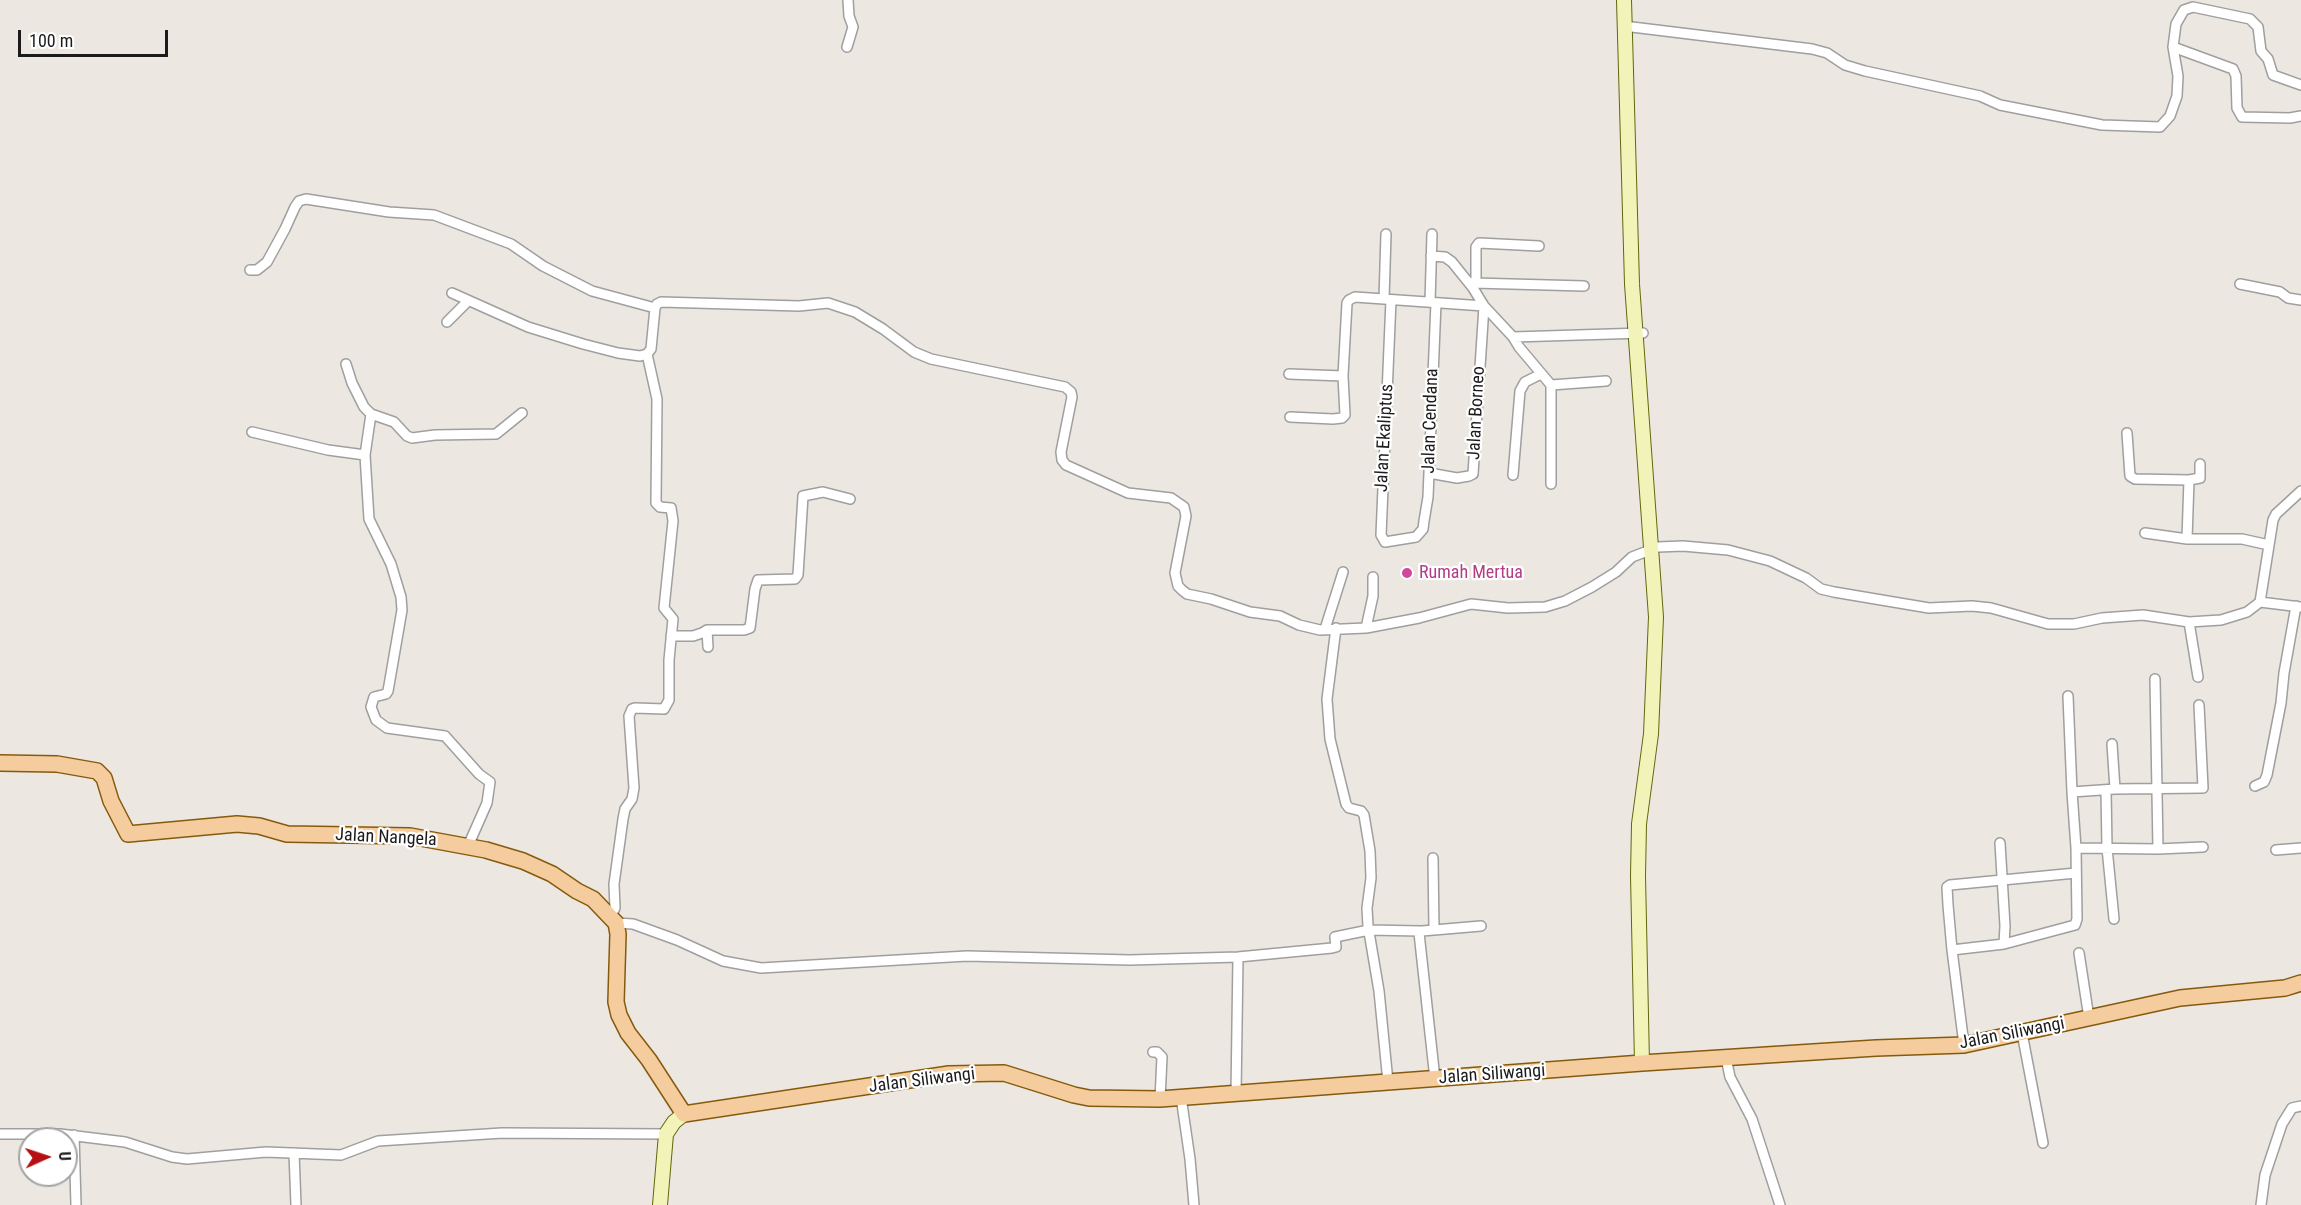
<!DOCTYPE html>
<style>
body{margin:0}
#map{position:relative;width:2301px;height:1205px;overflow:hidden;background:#ece8e1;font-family:"Roboto Condensed",sans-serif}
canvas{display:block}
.north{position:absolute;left:18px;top:1127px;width:60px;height:60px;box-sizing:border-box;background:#fff;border:2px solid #a4a4a4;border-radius:50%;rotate:87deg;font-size:16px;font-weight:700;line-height:24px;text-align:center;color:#1b1b1b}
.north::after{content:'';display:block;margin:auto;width:21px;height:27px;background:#b61014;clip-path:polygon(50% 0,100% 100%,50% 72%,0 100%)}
.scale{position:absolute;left:18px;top:30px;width:150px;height:27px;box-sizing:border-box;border:3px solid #1b1b1b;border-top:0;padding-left:8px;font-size:18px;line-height:21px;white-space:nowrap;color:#1b1b1b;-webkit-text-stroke:4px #fff;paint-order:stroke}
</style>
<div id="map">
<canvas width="2301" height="1205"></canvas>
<div class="north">U</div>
<div class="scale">100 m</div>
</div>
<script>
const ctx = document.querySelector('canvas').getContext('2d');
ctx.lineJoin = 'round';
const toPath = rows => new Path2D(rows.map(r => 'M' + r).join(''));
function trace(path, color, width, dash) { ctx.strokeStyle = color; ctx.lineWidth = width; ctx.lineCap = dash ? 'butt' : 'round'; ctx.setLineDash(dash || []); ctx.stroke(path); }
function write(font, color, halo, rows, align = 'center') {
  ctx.font = font + ' "Roboto Condensed",sans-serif'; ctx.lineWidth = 4.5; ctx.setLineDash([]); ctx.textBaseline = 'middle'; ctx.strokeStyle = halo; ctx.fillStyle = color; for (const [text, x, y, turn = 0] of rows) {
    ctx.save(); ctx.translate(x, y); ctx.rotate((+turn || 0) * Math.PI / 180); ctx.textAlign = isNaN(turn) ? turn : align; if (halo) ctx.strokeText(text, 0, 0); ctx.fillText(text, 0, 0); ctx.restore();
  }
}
const street = toPath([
 [1632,27,1812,49,1827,53,1845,65,1865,71,1980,96,2000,105,2102,125,2160,127,2170,116,2177,96,2178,76,2173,47,2176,24,2184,10,2193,7,2250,19,2258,27,2261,51,2268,59,2273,75,2301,85],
 [847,47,853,27,849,16,848,0],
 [2173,47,2233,69,2236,76,2237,108,2242,117,2290,118,2301,116],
 [1431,256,1445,257,1452,262,1473,288,1484,306,1513,337,1519,347,1551,385],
 [250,270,257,270,267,262,285,229,295,207,299,201,306,199,389,212,434,215,511,244,543,266,592,291,655,308],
 [1474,283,1584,286],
 [2240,284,2280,292,2288,298,2301,300],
 [1473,288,1476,278,1476,247,1479,243,1539,246],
 [452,293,528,327,583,344,618,353,640,356,647,354,651,349,655,308,657,304,661,302,799,306,828,303,855,312,883,329,914,352,931,359,1065,387,1071,392,1072,397,1061,452,1062,460,1066,465,1128,493,1171,498,1184,507,1186,516,1175,573,1178,586,1182,590,1187,594,1211,599,1250,612,1280,616,1299,625,1320,630,1366,628,1419,618,1471,604,1508,608,1545,607,1565,601,1592,587,1616,572,1632,557,1658,547,1683,546,1728,550,1770,561,1806,578,1821,589,1834,592,1929,608,1972,606,1991,608,2048,624,2074,624,2102,618,2143,615,2189,622,2221,620,2247,612,2260,602,2301,607],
 [1384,299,1386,234],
 [1391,300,1381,535,1385,542,1416,537,1423,529,1424,521,1428,497,1436,303],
 [1430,302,1432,234],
 [447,322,468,301],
 [1513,337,1643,333],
 [346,364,352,383,364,407,371,414,394,422,407,436,412,438,435,435,496,434,522,413],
 [1289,374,1343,376],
 [1551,385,1606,381],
 [371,414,365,455,369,519,391,564,401,597,402,610,388,691,386,694,374,697,371,707,376,720,387,728,445,736,479,774,490,782,487,803,468,846],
 [1290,417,1333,419,1342,418,1345,415,1343,376,1347,303,1349,300,1355,297,1484,306],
 [252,432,328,450,365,455],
 [2127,433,2130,476,2135,479,2189,480],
 [2200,464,2200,478,2189,480,2187,539,2242,539,2269,545],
 [1429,473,1457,478,1469,476,1473,474,1484,306],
 [1513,475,1520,391,1525,382,1541,374],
 [1551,484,1551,385],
 [2145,533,2187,539],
 [2260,602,2273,520,2276,514,2301,491],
 [2189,622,2198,677],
 [1336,628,1327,699,1330,739,1346,804,1349,808,1361,811,1364,815,1370,851,1371,878,1367,908,1368,926,1379,991,1388,1082],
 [1366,628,1373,596,1373,577],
 [1325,629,1343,572],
 [707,630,708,647],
 [671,636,693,636,702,633,707,630,744,630,750,628,755,589,758,580,795,579,798,575,803,496,823,492,850,499],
 [2155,679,2158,849],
 [2068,696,2072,792],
 [2112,744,2115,789],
 [2255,786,2264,782,2267,775,2281,703,2284,673,2296,606],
 [2106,790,2107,848,2114,919],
 [2000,843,2005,926,2004,944],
 [2076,848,2158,849,2203,847],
 [2276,850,2301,848],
 [1433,858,1434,929],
 [611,915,615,908,614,884,623,819,625,809,632,799,634,788,629,716,632,709,635,708,664,709,669,700,669,660,673,619,664,608,673,521,671,508,660,507,656,503,657,399,647,354],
 [616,923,633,924,677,940,723,961,761,968,967,956,1130,960,1238,957,1332,948,1336,947,1335,937,1369,930,1420,931],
 [1952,950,1948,905,1947,887,1950,885,2076,873],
 [2079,953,2089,1018],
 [2022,1033,2043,1143],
 [1964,1045,1952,950,2004,944,2075,925,2077,919,2076,848,2072,792,2115,789,2203,788,2199,705],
 [1153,1052,1157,1052,1162,1057,1160,1099],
 [1726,1058,1730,1077,1752,1119,1780,1205],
 [1435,1079,1419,933,1422,931,1481,926],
 [1236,1094,1238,957],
 [1181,1097,1190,1159,1194,1205],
 [0,1134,60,1134,125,1142,172,1157,187,1159,266,1152,341,1155,378,1141,502,1133,666,1134],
 [74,1135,76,1205],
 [294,1153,296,1205],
 [2261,1205,2265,1175,2282,1124,2292,1108,2301,1106]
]);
const secondary = toPath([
 [1624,0,1632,284,1656,617,1651,734,1639,824,1638,876,1642,1063],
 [660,1205,666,1134,674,1122,684,1114]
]);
const primary = toPath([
 [0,763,57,764,97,771,104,778,111,801,128,834,237,824,259,826,287,834,410,836,486,850,523,861,552,874,577,891,593,899,616,923,618,934,616,1002,619,1015,628,1033,649,1060,684,1114,949,1074,1004,1073,1074,1095,1089,1098,1160,1099,1642,1063,1876,1048,1964,1045,2180,998,2285,988,2301,983]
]);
trace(street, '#9f9f9f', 12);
trace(secondary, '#60670d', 16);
trace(primary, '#865a0c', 18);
trace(street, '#fff', 9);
trace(secondary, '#f2f3b8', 14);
trace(primary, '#f4cc9e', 15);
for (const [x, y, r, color] of [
 [1407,573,6,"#d1479c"]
]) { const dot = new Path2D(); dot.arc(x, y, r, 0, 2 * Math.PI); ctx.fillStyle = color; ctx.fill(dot); trace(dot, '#fff', 2); }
write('18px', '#1b1b1b', '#fff', [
 ["Jalan Borneo",1477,413,-87],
 ["Jalan Cendana",1431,421,-88],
 ["Jalan Ekaliptus",1385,438,-87],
 ["Jalan Nangela",386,838,3],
 ["Jalan Siliwangi",2012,1034,-11],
 ["Jalan Siliwangi",1492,1075,-4],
 ["Jalan Siliwangi",922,1081,-7]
]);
write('18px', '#b23c85', '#fff', [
 ["Rumah Mertua",1419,573]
], 'left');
</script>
